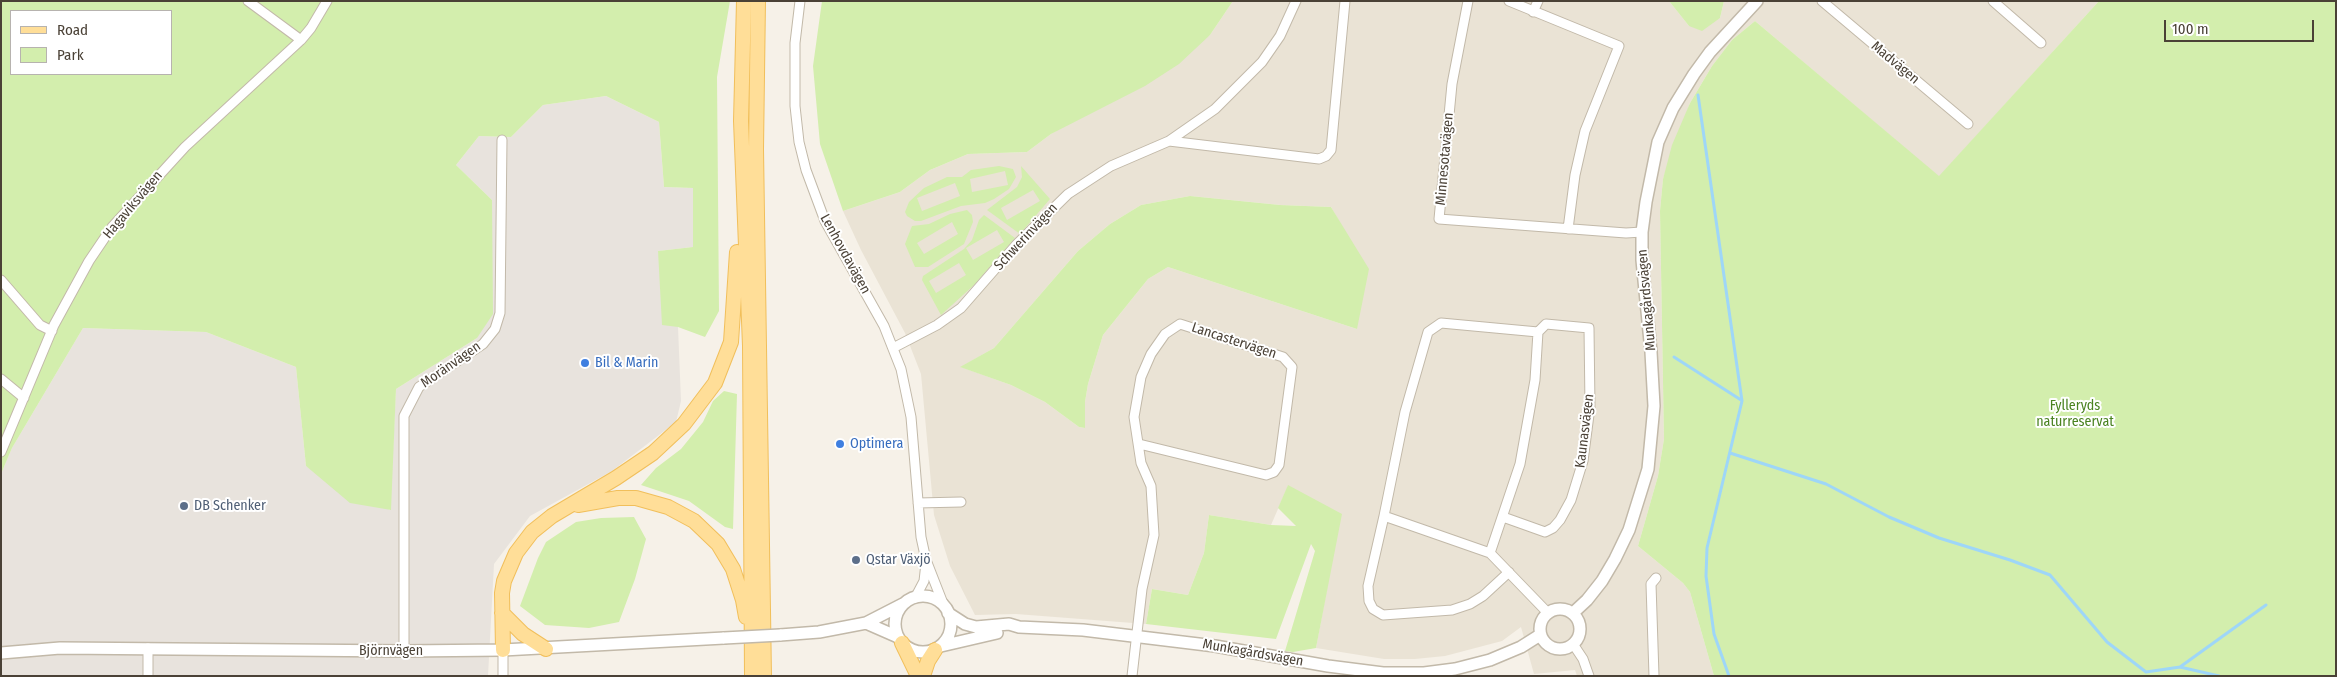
<!DOCTYPE html>
<meta charset="utf-8">
<style>
body{margin:0}
#map{position:relative;width:2337px;height:677px;overflow:hidden;background:#f6f1e8;font-family:"Fira Sans Condensed",sans-serif}
canvas{display:block}
.frame{position:absolute;inset:0;border:2px solid #4a4136;pointer-events:none}
.legend{position:absolute;left:10px;top:10px;width:162px;height:65px;box-sizing:border-box;background:#fff;border:1px solid #b7b3af;margin:0;padding:6px 9px;list-style:none;font-size:15px;color:#4a4136}
.legend li{display:flex;align-items:center;gap:10px;height:25px}
.legend b{width:25px;border:1px solid #b7b3af}
.scale{position:absolute;left:2164px;top:20px;width:150px;height:22px;box-sizing:border-box;border:2px solid #4a4136;border-top:0;padding-left:6px;font-size:15px;line-height:18px;white-space:nowrap;color:#4a4136;-webkit-text-stroke:4px #fff;paint-order:stroke}
</style>
<div id="map">
<canvas width="2337" height="677"></canvas>
<div class="frame"></div>
<ul class="legend">
<li><b style="height:6px;background:#ffde98"></b>Road</li>
<li><b style="height:14px;background:#d3eead"></b>Park</li>
</ul>
<div class="scale">100 m</div>
</div>
<script>
const ctx = document.querySelector('canvas').getContext('2d');
ctx.lineJoin = 'round';
function paint(path, color) { ctx.fillStyle = color; ctx.fill(path, 'evenodd'); }
const toPath = rows => new Path2D(rows.map(r => 'M' + r).join(''));
function trace(path, color, width, dash) { ctx.strokeStyle = color; ctx.lineWidth = width; ctx.lineCap = dash ? 'butt' : 'round'; ctx.setLineDash(dash || []); ctx.stroke(path); }
function write(font, color, halo, rows, align = 'center') {
  ctx.font = font + ' "Fira Sans Condensed",sans-serif'; ctx.lineWidth = 4; ctx.setLineDash([]); ctx.textBaseline = 'middle'; ctx.strokeStyle = halo; ctx.fillStyle = color; for (const [text, x, y, turn = 0] of rows) {
    ctx.save(); ctx.translate(x, y); ctx.rotate((+turn || 0) * Math.PI / 180); ctx.textAlign = isNaN(turn) ? turn : align; if (halo) ctx.strokeText(text, 0, 0); ctx.fillText(text, 0, 0); ctx.restore();
  }
}
paint(toPath([
 [1233,1,1669,1,1689,26,1720,18,1724,1,2099,1,1939,177,1755,21,1732,40,1712,66,1690,103,1663,179,1660,211,1664,439,1658,476,1638,546,1683,583,1690,592,1714,676,1577,676,1575,670,1534,674,1521,627,1502,641,1445,656,1415,659,1384,659,1316,648,1330,572,1288,486,1271,525,1209,515,1204,553,1188,595,1152,589,1146,624,1016,614,975,615,950,566,934,515,921,374,905,333,861,250,843,211,900,192,930,170,968,154,1027,152,1051,134,1210,35],
 [1190,196,1280,205,1331,207,1349,239,1357,329,1168,267,1148,279,1103,335,1088,384,1085,402,1085,428,1079,427,1045,402,1011,385,961,367,994,348,1078,251,1110,224,1141,205]
]), '#eae3d5');
paint(toPath([
 [606,96,659,122,664,187,693,188,693,247,658,251,678,327,681,401,676,422,612,471,530,516,494,564,488,676,1,676,1,474,12,448,83,328,206,332,296,367,306,466,390,510,396,389,477,338,492,200,456,165,479,136,511,137,543,105]
]), '#e8e3dd');
paint(toPath([
 [1,1,730,1,717,77,719,311,705,337,678,327,662,325,658,251,693,247,693,188,664,187,659,122,606,96,543,105,511,137,479,136,456,165,492,200,493,314,477,338,396,389,391,510,350,503,306,466,296,367,206,332,83,328,12,448,1,474],
 [11,11,171,11,171,74,11,74],
 [822,1,1233,1,1210,35,1179,64,1145,86,1051,134,1027,152,968,154,930,170,900,192,843,211,820,144,813,66],
 [1669,1,1724,1,1720,18,1702,31,1689,26],
 [2099,1,2336,1,2336,676,1714,676,1690,592,1683,583,1638,546,1658,476,1664,439,1660,211,1663,179,1672,145,1690,103,1712,66,1732,40,1755,21,1939,176],
 [999,166,1013,169,1016,177,1009,189,994,199,985,203,961,206,921,221,915,221,907,216,905,212,909,202,924,188,947,177,962,177,971,170],
 [1005,171,1008,185,972,192,970,179],
 [955,183,960,196,922,211,917,198],
 [1021,166,1050,199,1020,234,987,210,1017,187,1022,177],
 [1033,190,1040,201,1007,220,1001,208],
 [1190,196,1280,205,1331,207,1369,269,1357,329,1168,267,1148,279,1103,335,1088,384,1085,402,1085,428,1079,427,1045,402,1011,385,960,367,994,348,1078,251,1110,224,1141,205],
 [967,210,972,215,973,222,964,244,928,267,915,267,905,244,912,226,929,224,950,214],
 [952,222,958,234,924,254,917,243],
 [984,215,1015,238,974,285,941,315,922,280,923,276,964,249,972,240,979,220],
 [997,230,1004,242,973,260,966,248],
 [959,263,966,275,936,293,929,281],
 [724,391,737,394,733,529,725,527,689,501,641,485,656,468,681,449,703,422,713,401],
 [1288,485,1342,514,1316,648,1293,652,1285,651,1315,551,1311,544,1276,639,1146,624,1152,589,1188,595,1204,553,1209,515,1271,525,1296,526,1278,508],
 [634,517,646,539,635,579,619,622,589,628,545,625,520,606,538,558,546,542,576,522,601,518]
]), '#d3eead');
trace(toPath([
 [1698,95,1742,401,1707,548,1706,576,1714,634,1729,676],
 [1674,357,1741,400],
 [1730,453,1826,484,1889,517,1939,538,2010,560,2050,575,2107,642,2146,672,2180,667,2219,676],
 [2180,667,2266,605]
]), '#9ed6f8', 3);
const minor = toPath([
 [248,1,301,40],
 [800,1,795,43,795,106,799,142,806,170,825,221,884,326,901,369,911,417,921,537,926,560,944,606],
 [1468,1,1452,84,1439,219,1626,233,1642,232],
 [1509,1,1619,46,1585,131,1575,175,1568,229],
 [1822,1,1968,124],
 [1993,1,2041,43],
 [1533,12,1538,1],
 [1169,141,1319,159,1326,156,1331,150,1345,1],
 [1,280,40,325,52,331],
 [1538,332,1441,323,1428,332,1405,412,1384,516,1490,553,1547,612],
 [893,348,937,325,961,308,1016,245,1068,194,1111,166,1169,141,1215,109,1262,62,1280,36,1296,1],
 [1,379,24,398],
 [1,452,54,325,89,261,112,227,185,147,301,40,311,28,327,1],
 [918,503,961,502],
 [1384,516,1368,586,1369,601,1373,609,1383,615,1452,610,1470,604,1483,596,1509,572],
 [1490,553,1520,464,1535,380,1538,332,1546,324,1589,328,1590,407,1583,461,1571,500,1560,520,1553,528,1545,532,1503,517],
 [915,598,924,581,926,563],
 [1573,644,1583,659,1589,676],
 [148,648,148,676],
 [503,650,503,676],
 [404,651,404,416,419,387,483,344,495,329,500,313,502,140],
 [1132,676,1142,589,1154,535,1151,486,1141,463,1134,417,1141,377,1151,354,1165,334,1180,324,1283,357,1292,367,1279,465,1274,472,1266,475,1139,444],
 [1654,676,1651,584,1656,578]
]);
const tertiary = toPath([
 '895 624a28 28 0 1 1 56 0a28 28 0 1 1-56 0Z',
 '1540 629a20 20 0 1 1 40 0a20 20 0 1 1-40 0Z',
 [948,613,965,624,976,627,1009,624,1019,627,1083,630,1215,646,1328,666,1383,673,1424,673,1455,669,1490,660,1521,647,1540,635],
 [1573,613,1587,600,1602,581,1615,559,1629,530,1648,469,1654,406,1651,352,1642,260,1642,232,1646,202,1658,142,1673,108,1694,74,1710,52,1757,1],
 [866,623,898,637],
 [780,635,819,632,866,623,903,604],
 [941,646,997,633],
 [1,653,60,648,404,651,503,650,724,638]
]);
const primary = toPath([
 [744,1,741,121,750,346,752,676],
 [758,1,756,149,764,676],
 [578,505,618,498,636,498,668,507,694,521,718,544,733,569,743,600,746,617],
 [502,613,523,634,546,649],
 [902,643,918,676],
 [503,650,502,593,504,581,516,553,532,532,552,516,616,478,653,453,684,424,715,383,731,342,737,252],
 [923,676,928,661,935,650]
]);
trace(minor, '#c2b9a9', 11);
trace(tertiary, '#c2b9a9', 14);
trace(primary, '#f1bf5b', 16);
trace(minor, '#fff', 9);
trace(tertiary, '#fff', 11);
trace(primary, '#ffde98', 14);
const tertiaryBridge = toPath([
 [724,638,780,635]
]);
trace(tertiaryBridge, '#c2b9a9', 14, []);
trace(tertiaryBridge, '#fff', 11);
for (const [x, y, r, color] of [
 [585,363,5,"#3f7fe0"],
 [840,444,5,"#3f7fe0"],
 [184,506,5,"#5c6f8a"],
 [856,560,5,"#5c6f8a"]
]) { const dot = new Path2D(); dot.arc(x, y, r, 0, 2 * Math.PI); ctx.fillStyle = color; ctx.fill(dot); trace(dot, '#fff', 2); }
write('14px', '#4a4136', '#fff', [
 ["Madvägen",1895,63,40],
 ["Minnesotavägen",1445,159,-85],
 ["Hagaviksvägen",133,205,-50],
 ["Schwerinvägen",1026,237,-47],
 ["Lenhovdavägen",845,254,61],
 ["Munkagårdsvägen",1647,300,-95],
 ["Lancastervägen",1234,341,18],
 ["Moränvägen",451,365,-35],
 ["Kaunasvägen",1585,431,-83],
 ["Björnvägen",391,651],
 ["Munkagårdsvägen",1253,653,10]
]);
write('14px', '#366cbe', '#fff', [
 ["Bil & Marin",595,363],
 ["Optimera",850,444]
], 'left');
write('14px', '#4a8321', '#fff', [
 ["Fylleryds",2075,406],
 ["naturreservat",2075,422]
]);
write('14px', '#4e5e75', '#fff', [
 ["DB Schenker",194,506],
 ["Qstar Växjö",866,560]
], 'left');
</script>
